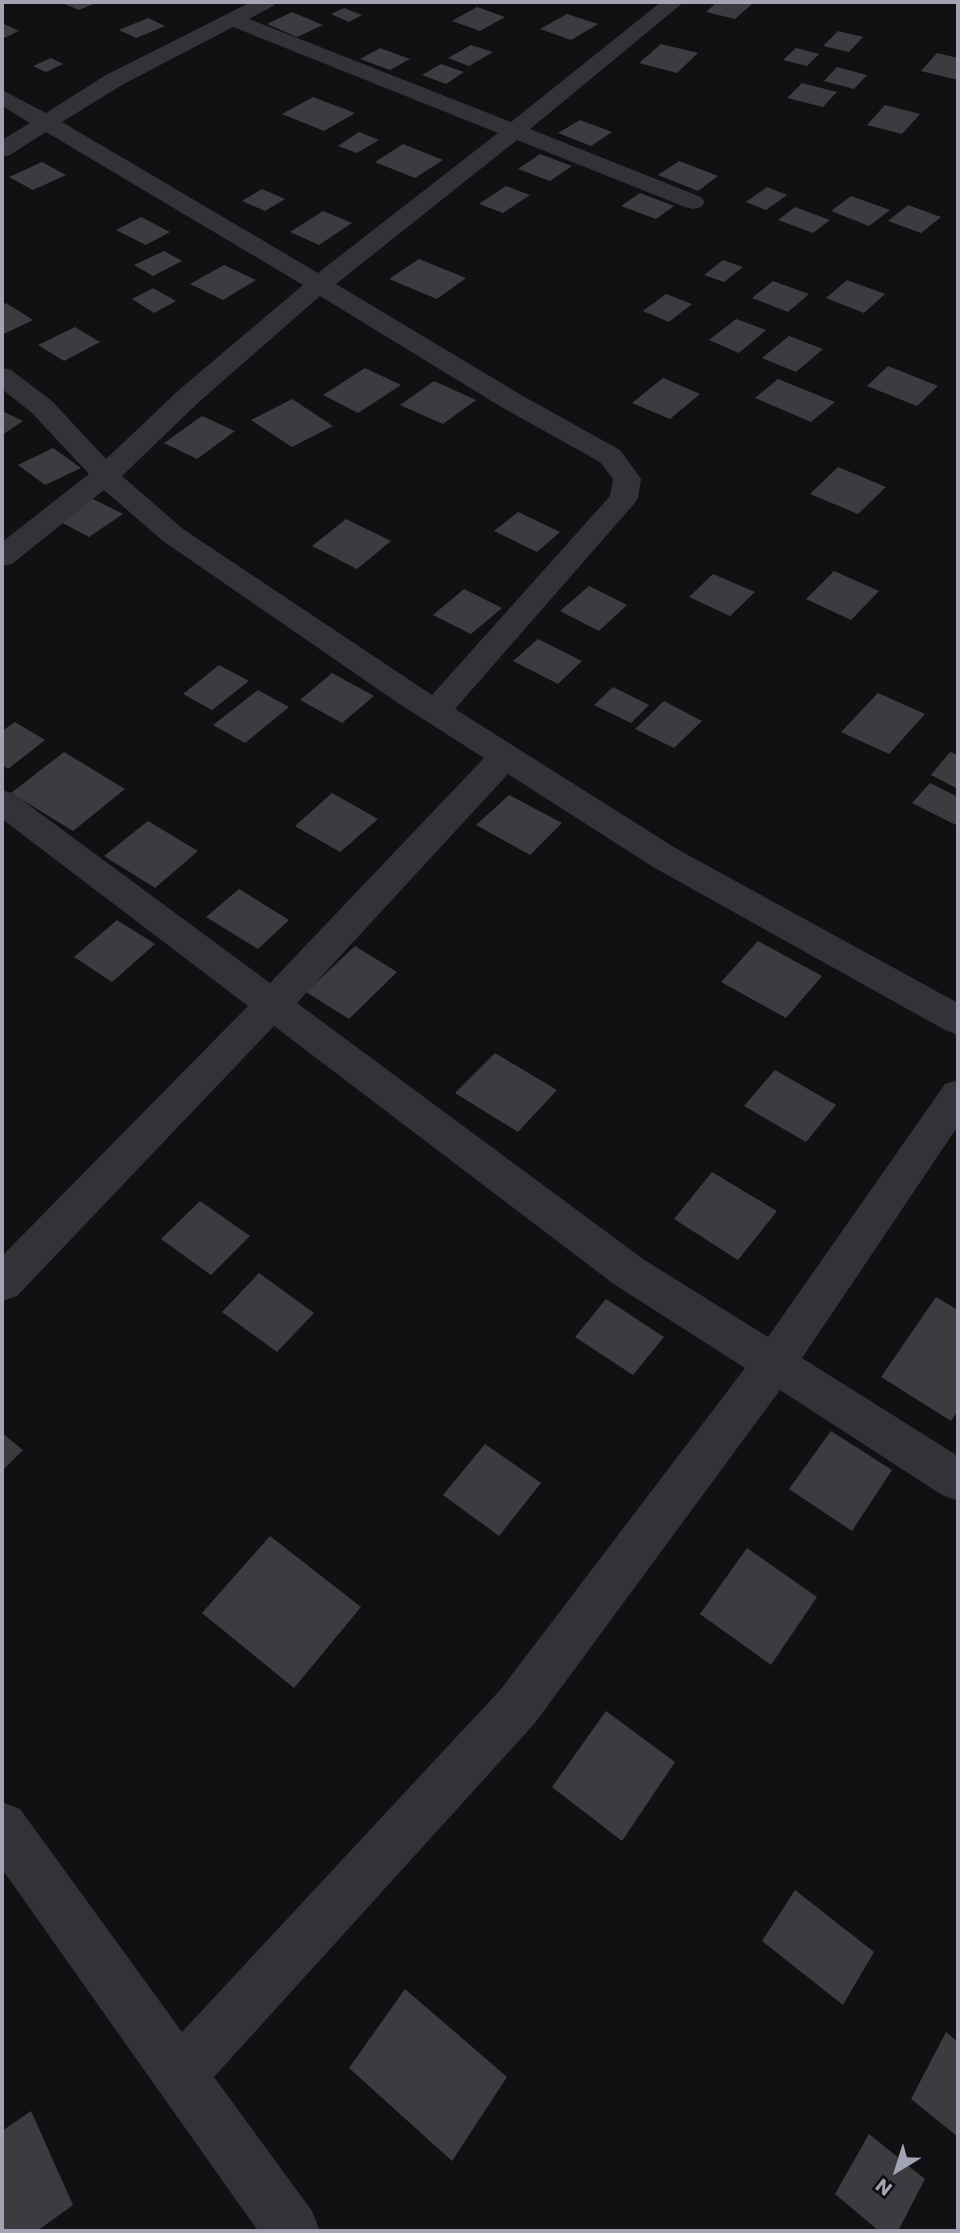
<!DOCTYPE html>
<style>
body{margin:0}
#map{position:relative;width:960px;height:2233px;overflow:hidden;background:#111113;font-family:Poppins,sans-serif}
canvas{display:block}
.frame{position:absolute;inset:0;border:4px solid #a2a4b4;pointer-events:none}
.north{position:absolute;left:862px;top:2135px;width:70px;height:70px;-webkit-text-stroke:5px #0d0c0e;paint-order:stroke;rotate:218deg;font-size:19px;font-weight:700;line-height:28px;text-align:center;color:#a2a4b4}
.north::after{content:'';display:block;margin:auto;width:24px;height:32px;background:#a2a4b4;clip-path:polygon(50% 0,100% 100%,50% 72%,0 100%)}
</style>
<div id="map">
<canvas width="960" height="2233"></canvas>
<div class="frame"></div>
<div class="north">N</div>
</div>
<script>
const ctx = document.querySelector('canvas').getContext('2d');
ctx.lineJoin = 'round';
function paint(path, color) { ctx.fillStyle = color; ctx.fill(path, 'evenodd'); }
const toPath = rows => new Path2D(rows.map(r => 'M' + r).join(''));
paint(toPath([
 [60,2,98,2,79,10],
 [717,2,743,2,752,4,735,19,706,12],
 [477,7,505,17,480,31,452,21],
 [344,8,362,15,349,22,331,14],
 [292,12,323,25,297,37,267,24],
 [567,14,598,24,571,40,540,29],
 [148,18,165,26,136,38,119,30],
 [2,23,19,31,2,39],
 [838,31,863,37,849,52,823,46],
 [661,44,698,53,677,73,639,63],
 [471,45,493,52,469,66,448,58],
 [380,48,410,59,390,70,360,59],
 [796,48,819,54,807,66,783,60],
 [937,53,958,58,958,80,921,71],
 [51,58,63,64,46,72,33,66],
 [441,64,464,72,446,84,422,75],
 [837,67,867,75,854,89,824,81],
 [802,83,837,92,823,107,787,98],
 [313,97,355,113,324,131,282,114],
 [885,105,920,114,902,134,867,125],
 [580,120,612,132,591,146,558,133],
 [359,132,379,140,357,153,338,146],
 [403,144,443,160,415,178,375,162],
 [540,154,572,166,550,181,518,169],
 [679,161,718,176,698,191,658,175],
 [42,162,66,175,33,190,9,177],
 [506,186,530,195,503,213,479,204],
 [767,187,787,195,766,210,746,202],
 [262,189,285,199,265,211,242,201],
 [640,193,674,206,656,219,621,206],
 [851,196,890,210,869,226,831,211],
 [908,205,941,217,921,233,888,221],
 [795,207,830,220,813,233,778,220],
 [323,211,352,223,319,245,290,232],
 [141,217,170,232,146,245,116,230],
 [164,251,182,261,153,276,134,265],
 [419,259,466,278,437,299,389,279],
 [723,260,743,267,724,282,704,275],
 [224,265,256,280,223,300,190,284],
 [847,280,885,294,864,313,826,298],
 [773,281,809,294,788,312,752,298],
 [153,288,176,301,154,313,132,299],
 [666,294,692,304,669,322,643,311],
 [6,303,33,320,2,335,2,305],
 [736,319,766,330,739,353,709,340],
 [75,327,100,342,64,361,38,345],
 [789,336,823,349,796,372,762,358],
 [888,366,938,386,917,406,867,386],
 [365,368,401,385,358,413,323,395],
 [663,378,700,394,670,419,632,403],
 [778,379,835,402,811,422,755,398],
 [434,381,476,400,443,424,400,405],
 [292,399,333,426,292,447,251,420],
 [2,411,23,421,2,435],
 [202,416,235,431,197,459,164,443],
 [53,448,81,468,45,485,18,465],
 [838,467,886,487,858,514,810,494],
 [93,499,123,514,89,537,59,521],
 [518,512,560,532,537,552,494,531],
 [346,519,391,541,357,569,312,546],
 [834,571,879,591,851,620,806,599],
 [713,574,755,592,730,616,689,597],
 [589,586,627,605,599,631,560,611],
 [464,589,502,608,471,634,433,615],
 [538,639,582,661,558,684,513,661],
 [219,665,249,681,212,710,183,694],
 [332,673,374,696,342,723,300,700],
 [613,687,649,705,631,723,594,705],
 [258,690,289,707,245,743,213,725],
 [878,693,925,714,889,754,841,732],
 [664,701,702,721,674,748,635,729],
 [15,722,45,740,8,769,2,765,2,731],
 [64,752,125,789,73,831,11,793],
 [950,752,958,755,958,789,931,775],
 [930,783,958,797,958,826,912,803],
 [332,793,378,819,340,852,295,826],
 [509,795,562,823,530,855,476,825],
 [148,821,198,851,155,888,104,856],
 [239,889,289,920,258,949,206,917],
 [117,920,155,944,112,982,74,957],
 [758,941,822,976,786,1018,721,982],
 [355,946,397,972,349,1019,306,992],
 [495,1053,557,1090,518,1132,455,1093],
 [775,1070,836,1105,806,1142,744,1106],
 [712,1172,777,1211,738,1260,674,1219],
 [200,1201,250,1236,211,1275,161,1239],
 [259,1273,314,1313,277,1352,222,1312],
 [936,1297,958,1310,958,1410,951,1421,881,1377],
 [606,1299,664,1337,633,1375,575,1337],
 [831,1431,892,1470,852,1531,789,1489],
 [2,1433,23,1450,2,1471],
 [485,1444,541,1483,499,1536,443,1495],
 [270,1536,361,1607,294,1688,202,1613],
 [747,1548,817,1597,771,1665,700,1614],
 [606,1711,675,1762,622,1841,552,1787],
 [795,1890,874,1952,843,2005,762,1941],
 [405,1989,507,2077,452,2161,349,2068],
 [946,2032,958,2042,958,2137,911,2099],
 [31,2111,73,2205,37,2231,2,2231,2,2131],
 [869,2134,925,2179,898,2231,879,2231,835,2194]
]), '#3c3b40');
paint(toPath([
 [251,2,276,2,273,6,249,19,511,122,661,2,684,2,530,129,701,197,705,202,701,207,693,209,685,207,517,140,336,284,523,396,620,450,641,479,638,498,634,504,455,709,677,849,958,1003,958,1035,945,1030,653,867,508,774,297,1003,643,1259,768,1337,945,1084,958,1080,958,1126,802,1358,958,1456,958,1501,942,1495,780,1390,535,1723,214,2077,312,2211,320,2231,258,2231,2,1869,2,1802,20,1809,182,2032,501,1689,745,1368,615,1285,274,1026,17,1296,2,1301,2,1256,248,1006,2,819,2,790,14,794,270,983,484,758,398,703,163,541,104,490,12,564,2,566,2,542,89,474,32,413,2,389,2,368,11,370,52,401,106,459,180,389,303,285,46,132,10,155,2,157,2,140,30,123,2,106,2,90,46,113,106,75,251,2],
 [233,27,498,133,318,273,62,122,122,85,233,27],
 [320,296,503,408,600,462,613,479,610,496,432,695,183,529,122,476,200,401,320,296]
]), '#323238');
</script>
